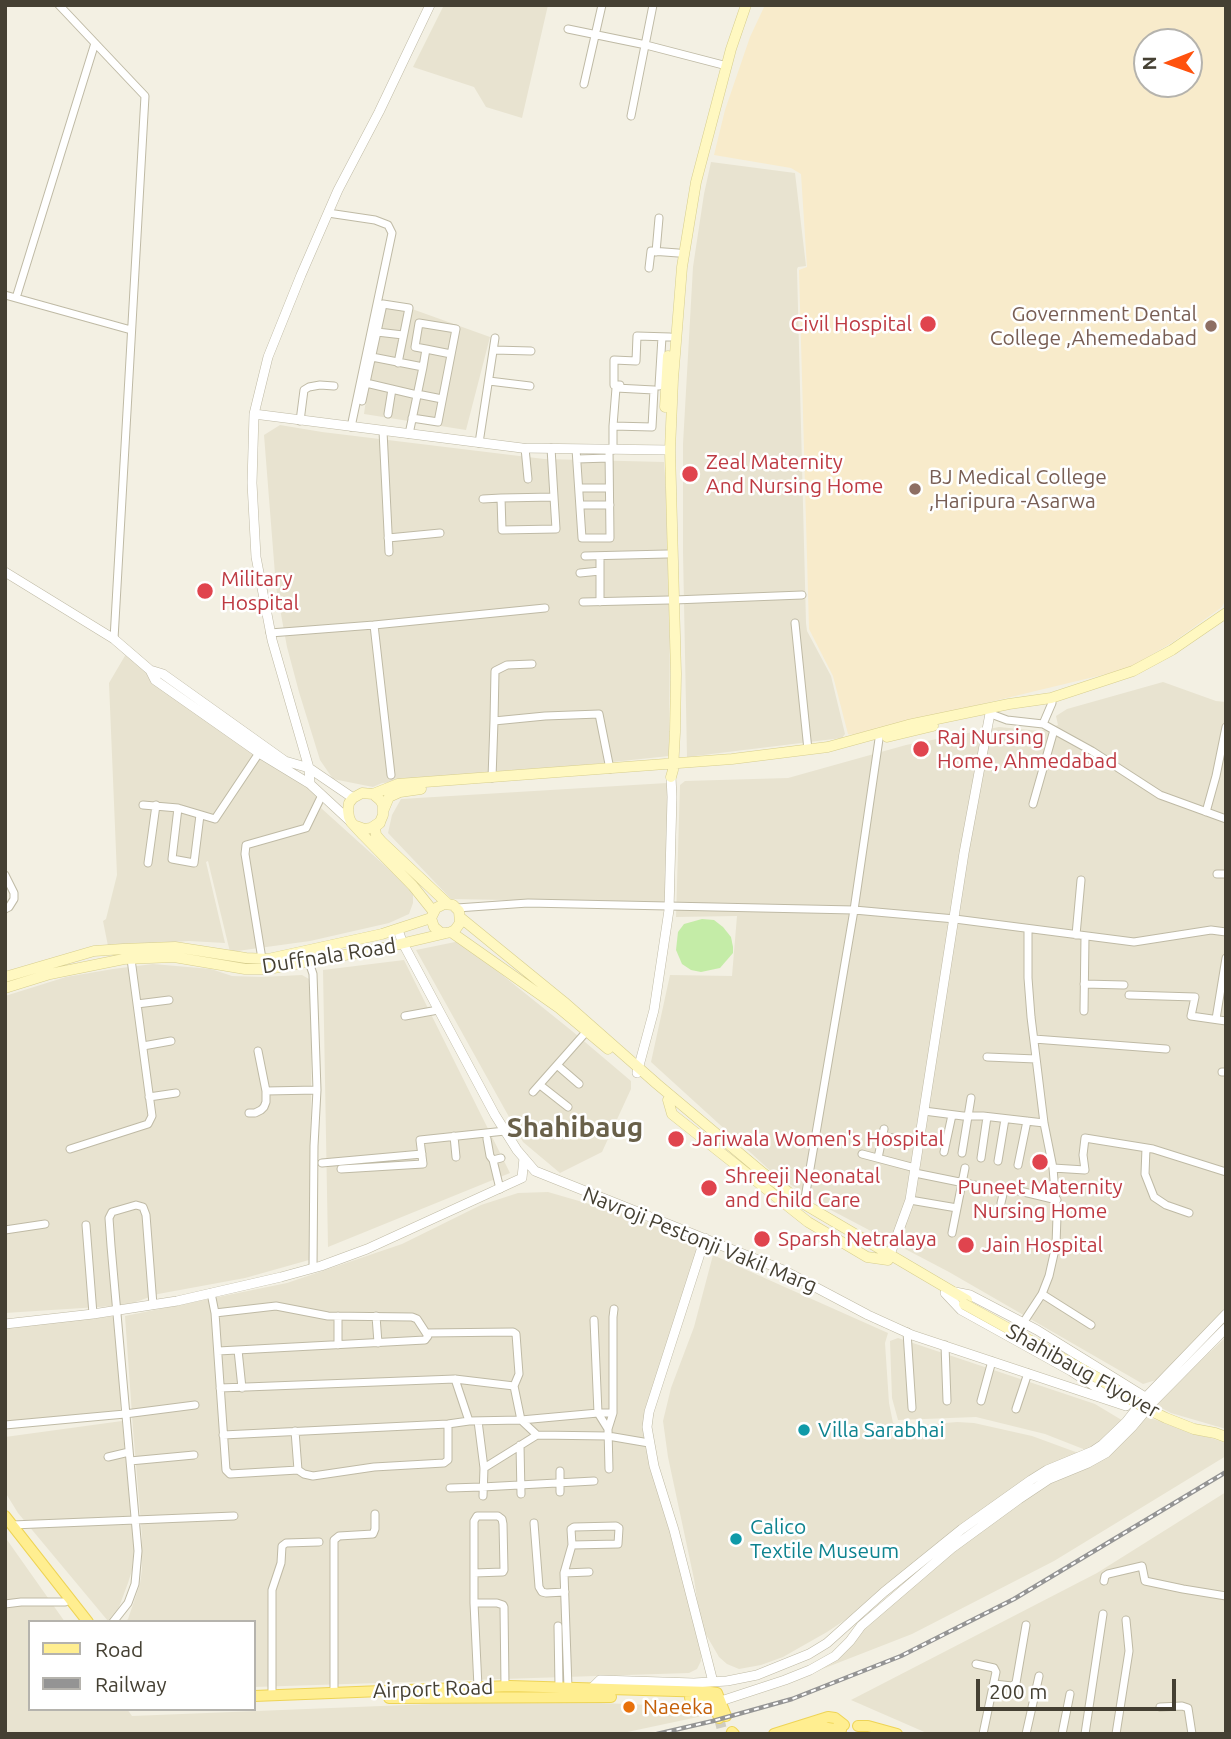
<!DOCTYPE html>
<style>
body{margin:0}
#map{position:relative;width:1231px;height:1739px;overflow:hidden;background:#f3f0e3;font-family:Ubuntu,sans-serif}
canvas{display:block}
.frame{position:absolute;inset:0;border:7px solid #454033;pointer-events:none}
.legend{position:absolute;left:28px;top:1620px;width:228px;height:91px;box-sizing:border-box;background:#fff;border:2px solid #b5b3ad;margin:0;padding:9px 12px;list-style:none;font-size:21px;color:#454033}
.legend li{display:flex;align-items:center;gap:14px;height:35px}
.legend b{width:35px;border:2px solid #b5b3ad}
.north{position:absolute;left:1133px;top:28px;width:70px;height:70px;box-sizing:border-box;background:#fff;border:2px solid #b5b3ad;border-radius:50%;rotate:269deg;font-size:19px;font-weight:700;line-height:28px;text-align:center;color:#454033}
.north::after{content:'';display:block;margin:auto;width:24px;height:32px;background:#ff520e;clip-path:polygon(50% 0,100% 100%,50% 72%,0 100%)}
.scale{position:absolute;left:976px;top:1679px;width:200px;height:32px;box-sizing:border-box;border:4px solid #454033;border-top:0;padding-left:9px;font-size:21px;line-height:24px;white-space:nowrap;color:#454033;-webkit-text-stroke:5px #fff;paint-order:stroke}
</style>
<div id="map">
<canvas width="1231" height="1739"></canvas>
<div class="frame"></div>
<ul class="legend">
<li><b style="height:9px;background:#ffee90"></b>Road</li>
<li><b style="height:9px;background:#949494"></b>Railway</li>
</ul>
<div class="north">N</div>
<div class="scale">200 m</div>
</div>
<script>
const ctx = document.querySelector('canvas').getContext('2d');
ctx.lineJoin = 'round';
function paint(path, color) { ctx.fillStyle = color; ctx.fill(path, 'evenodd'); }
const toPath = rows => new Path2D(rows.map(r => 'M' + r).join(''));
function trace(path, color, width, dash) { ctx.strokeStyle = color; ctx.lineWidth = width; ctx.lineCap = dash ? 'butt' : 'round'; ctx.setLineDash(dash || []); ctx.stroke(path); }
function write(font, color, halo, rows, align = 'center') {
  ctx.font = font + ' Ubuntu,sans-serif'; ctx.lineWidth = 5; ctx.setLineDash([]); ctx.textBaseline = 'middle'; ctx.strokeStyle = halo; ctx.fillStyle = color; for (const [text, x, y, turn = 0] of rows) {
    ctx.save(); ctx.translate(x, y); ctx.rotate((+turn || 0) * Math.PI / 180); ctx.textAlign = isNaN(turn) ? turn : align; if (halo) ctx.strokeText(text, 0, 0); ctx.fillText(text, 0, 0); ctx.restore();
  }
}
paint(toPath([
 [444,5,548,5,522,118,486,107,474,87,413,67],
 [711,162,795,173,806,266,798,267,797,269,806,623,807,631,831,676,845,734,842,738,687,757,683,552,683,444,693,267,704,194],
 [387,300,490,337,466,430,364,414,372,357],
 [280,425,322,432,544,459,664,462,674,600,670,613,669,756,509,773,382,783,373,787,333,779,320,760,299,692,287,647,276,587,264,435],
 [126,654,307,786,323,804,321,808,413,891,413,903,409,914,389,923,310,941,230,952,208,861,206,862,225,943,189,941,108,946,103,921,106,919,117,875,109,683],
 [1163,682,1216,701,1226,702,1226,1314,1156,1380,1143,1384,949,1272,829,1209,774,1174,651,1062,670,975,732,976,737,916,676,917,680,785,685,781,788,778,906,745,999,727,1041,731,1058,725,1056,716,1067,709],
 [667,783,669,784,666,903,451,899,388,833,392,815,401,799],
 [460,941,572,1031,631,1081,631,1089,602,1152,560,1173,523,1142,416,950],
 [404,960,510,1173,328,1247,323,970],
 [153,964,211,969,232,976,261,977,302,975,309,979,312,1016,309,1260,245,1278,158,1294,133,1303,114,1306,5,1313,5,996,66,977,113,969],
 [548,1192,634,1217,699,1244,646,1426,701,1652,701,1661,697,1669,689,1673,254,1687,254,1622,125,1622,128,1619,140,1584,142,1569,142,1536,133,1429,125,1316,287,1283,402,1244,481,1205,518,1193],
 [713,1255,888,1333,885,1343,889,1403,893,1423,900,1427,957,1422,974,1423,1032,1436,1092,1458,1015,1496,869,1604,827,1632,783,1657,761,1665,739,1669,727,1664,719,1657,701,1626,694,1579,668,1457,663,1421,671,1388,694,1327],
 [117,1316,121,1416,5,1427,5,1328],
 [1226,1337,1226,1429,1171,1413,1154,1404],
 [898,1338,1095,1404,1125,1422,1104,1450,1096,1454,1045,1434,976,1417,898,1420,892,1398,890,1341],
 [1144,1416,1226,1443,1226,1456,1054,1561,912,1634,812,1673,862,1626,953,1549,1050,1481,1089,1464],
 [122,1421,134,1548,132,1570,128,1583,119,1607,108,1621,18,1513,5,1492,5,1437],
 [1226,1492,1226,1734,929,1734,851,1700,1097,1573],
 [5,1537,65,1622,30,1622,30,1709,127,1709,132,1716,481,1702,576,1702,702,1707,711,1710,712,1714,618,1734,5,1734]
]), '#e8e3d0');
paint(toPath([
 [765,5,1226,5,1226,599,1222,607,1173,642,1127,669,853,735,848,734,833,676,809,629,799,270,807,267,801,174,791,168,714,155,725,110,750,37],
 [1147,42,1189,42,1189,84,1147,84]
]), '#f8ebcb');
paint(toPath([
 [702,919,714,920,723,927,731,937,733,947,733,953,720,968,701,972,691,970,682,964,676,950,678,932,684,924]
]), '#c4eca7');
trace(toPath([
 [719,1718,723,1734]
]), '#d0cdc0', 10, [10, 5]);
const minor = toPath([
 [59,5,145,96,114,639],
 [568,29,646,45,727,66],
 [584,84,602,5],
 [631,116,653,5],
 [328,213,375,220,388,225,392,233,351,427],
 [656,252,659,218],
 [649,268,651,251,678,253],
 [5,295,131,330],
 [16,298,95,43],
 [377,332,403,335],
 [494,350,531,351],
 [372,357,423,367,409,434],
 [423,367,426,349,451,354],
 [489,381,530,386],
 [366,383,417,395],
 [620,385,614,385,614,360,636,361,637,336,670,337],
 [659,386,662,337],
 [417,394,442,399],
 [362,401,383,304,409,308,398,363],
 [388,414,392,389],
 [412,418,438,422,456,329,419,323,415,347,426,349],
 [300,421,304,390,309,387,320,385,334,386],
 [383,431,389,552],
 [479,443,495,338],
 [525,448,528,479],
 [551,448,554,497,556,529,502,530,501,498,554,497],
 [576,449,582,538,610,538,609,450],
 [613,450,613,426,616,388,654,390,652,427,613,426],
 [577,459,609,458],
 [579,488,609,488],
 [483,499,501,498],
 [580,505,610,505],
 [388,538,440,533],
 [585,556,667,554],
 [600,556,600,602],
 [580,573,600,571],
 [674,600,802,595],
 [583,602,669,600],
 [795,623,808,750],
 [374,625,391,775],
 [270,633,374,625,545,608],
 [991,714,1007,720,1043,724,1092,751,1160,795,1226,819],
 [494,721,495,671,507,665,532,664],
 [1043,724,1052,703],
 [492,778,494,721,545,716,599,714,610,769],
 [1033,804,1054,730],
 [143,805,178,808,215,819,259,753],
 [178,808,172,859,194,863,200,815],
 [1206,812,1216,776,1226,727],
 [148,863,156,805],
 [1217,874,1226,874],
 [5,875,14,893,14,899,9,907,5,909],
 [457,908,528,903,854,910,955,919,1134,942,1211,930,1226,932],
 [1076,935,1081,880],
 [262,959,245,854,246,845,306,828,322,795],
 [309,962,313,974,317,1090,314,1146,313,1268],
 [1084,984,1124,985],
 [1129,995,1195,997,1191,1016,1226,1021],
 [137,1004,169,1000],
 [1084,1011,1085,936],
 [405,1016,438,1010],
 [1216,1019,1226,958],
 [1034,1039,1166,1049],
 [143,1046,171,1041],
 [987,1057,1036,1059],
 [557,1065,579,1084],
 [1222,1072,1226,1072],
 [540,1085,568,1107],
 [266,1091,317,1090],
 [533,1092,587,1031],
 [149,1097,176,1093],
 [924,1111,963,1116,983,1116,1044,1123],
 [249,1113,255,1113,261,1110,264,1107,266,1102,266,1091,258,1051],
 [454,1136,456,1157],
 [882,1136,920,1143],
 [487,1139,490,1156,493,1160],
 [1146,1148,1145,1174,1154,1197,1166,1205,1189,1213],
 [70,1149,148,1124,152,1116,131,959],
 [944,1152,952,1115],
 [962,1153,971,1098],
 [862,1154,915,1168],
 [878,1158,884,1129],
 [981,1158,987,1117],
 [998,1161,1005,1119],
 [322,1163,422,1154],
 [1018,1165,1027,1121],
 [1053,1168,1085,1170,1083,1155,1085,1138,1153,1149,1226,1172],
 [341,1169,423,1164,420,1140,505,1131],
 [915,1173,979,1186],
 [500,1189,493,1160,501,1158],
 [910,1200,957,1208],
 [1001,1203,1004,1190,1007,1188,1057,1200],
 [804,1204,854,910,879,739],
 [86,1225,93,1314],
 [5,1230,45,1224],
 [952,1233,965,1168],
 [211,1293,215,1313,276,1306,328,1316,412,1317,417,1319,428,1336,425,1340,218,1351],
 [1042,1294,1091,1325],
 [215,1313,226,1470,230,1474,298,1470,304,1474,313,1476,374,1467,444,1463,448,1460,448,1424],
 [338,1316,338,1345],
 [376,1316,378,1343],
 [594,1320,598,1413,613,1413],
 [1023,1323,1042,1294,1049,1276,1056,1245,1057,1216,1053,1168,1044,1123,1031,1017,1028,978,1028,929],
 [907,1332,912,1408],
 [426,1333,513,1332,516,1334,519,1374,514,1386,521,1420,537,1435],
 [945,1345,947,1401],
 [238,1350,242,1388],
 [455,1379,469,1421],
 [220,1388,455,1379,514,1386],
 [981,1401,992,1361],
 [1016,1409,1028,1373],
 [478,1421,484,1468,483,1496],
 [5,1425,125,1414,195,1405],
 [608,1429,613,1413,613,1317,614,1309],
 [295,1431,298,1470],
 [223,1435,448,1424,469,1421,521,1420,598,1413,608,1429,609,1469],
 [520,1445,521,1494],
 [108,1457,129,1452],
 [130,1461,194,1455],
 [484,1468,537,1435,608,1436,649,1443],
 [560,1471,560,1492],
 [450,1488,482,1487,594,1481],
 [534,1523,539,1587,542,1592,546,1593,565,1592],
 [12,1525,234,1516],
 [474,1573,503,1572,504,1570,503,1524,502,1519,498,1516,477,1516,474,1521,474,1603,478,1687],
 [564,1573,589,1572],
 [1104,1581,1105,1576,1108,1574,1142,1566,1145,1581,1183,1589,1226,1596],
 [474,1603,497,1603,503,1605,504,1607,505,1686],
 [5,1604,21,1602,65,1602],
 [113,1622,128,1603,135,1584,138,1551,111,1246,109,1218,112,1212,136,1205,143,1207,146,1215,153,1305],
 [558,1626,559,1687],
 [976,1664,994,1668,996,1672,983,1734],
 [994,1684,1012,1686,1016,1683,1026,1625],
 [568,1688,564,1573,572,1545,571,1529,574,1527,616,1526,619,1528,618,1544,572,1545],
 [334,1693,334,1540,339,1536,373,1534,375,1529,375,1514],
 [272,1695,272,1590,281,1563,282,1546,286,1543,319,1542],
 [1160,1707,1182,1706,1188,1708,1192,1734],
 [1026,1734,1039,1676],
 [1062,1734,1070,1694],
 [1085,1734,1103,1614],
 [1116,1734,1129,1651,1126,1620]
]);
const tertiary = toPath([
 [254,414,522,448,670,450],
 [5,572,114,639,150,670,163,674,285,761,309,768,353,798],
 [150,670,155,680,259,753,310,784,351,822],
 [310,784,309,768,272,640,256,557,252,483,254,414,268,357,301,275,338,190,379,112,430,5],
 [398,930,403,944,406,949,495,1115,517,1150,535,1171,783,1270,868,1315,912,1335,1126,1406],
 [637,1073,654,1010,669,910,672,797,671,777],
 [705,1238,649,1412,647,1427,654,1466,674,1530,713,1682],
 [888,1260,910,1200,964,853,991,708],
 [955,1292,970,1295,1037,1330,1150,1400],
 [945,1293,961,1310,1071,1371,1113,1398],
 [5,1324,93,1314,177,1301,281,1277,321,1266,367,1249,522,1178,524,1158],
 [592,1691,592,1688,600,1680,694,1683,727,1681,757,1675,809,1654,827,1643,884,1592,962,1529,1031,1480,1047,1470,1093,1451,1102,1445,1126,1422,1146,1397,1226,1314],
 [721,1701,785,1680,810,1670,835,1656,850,1641,861,1626,952,1548,1019,1499,1049,1479,1088,1463,1106,1453,1132,1427,1153,1402,1226,1328]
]);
const secondary = toPath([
 [665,407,668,356],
 [887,737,933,726],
 [671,777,673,770,675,732,676,674,670,450,673,379,682,267,696,182,731,49,746,5],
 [373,794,398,784,732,759,828,747,908,725,1009,704,1051,698,1133,671,1172,650,1226,613],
 [384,809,389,797,400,792,421,789],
 [380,823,375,827,376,835,382,842,448,904],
 [356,826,364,829,371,828,380,822,383,815,383,805,380,800,373,794,362,793,353,798,349,803,348,810,349,817,351,822,363,835,413,886,433,911],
 [461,918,564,1002,657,1084,763,1173,804,1204,967,1300],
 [451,932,559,1008,608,1049],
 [5,977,94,951,123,949,175,947,246,958,268,959,382,934,431,918],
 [5,988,50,974,124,959,174,957,245,969,268,969,383,948,451,932,455,930,460,923,459,911,453,905,444,904,436,908,431,918,434,927,441,933,446,933],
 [668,1100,672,1114,808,1222,867,1257,888,1260]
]);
const primary = toPath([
 [5,1516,88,1622],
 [254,1696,510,1686,710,1692,717,1693,726,1716],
 [389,1698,611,1697],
 [690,1698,701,1698,711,1701,715,1706,719,1718],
 [858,1726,868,1726,897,1734],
 [732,1732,734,1734],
 [774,1734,828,1717,835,1718,844,1725],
 [799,1734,821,1727,841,1730]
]);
trace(minor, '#bfbaa5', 9);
trace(tertiary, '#bfbaa5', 10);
trace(secondary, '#d7ce8e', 11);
trace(primary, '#eed456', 12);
trace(minor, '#fff', 7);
trace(tertiary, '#fff', 9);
trace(secondary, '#fff8c1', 10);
trace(primary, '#ffee90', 10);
const rail = toPath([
 [657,1734,713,1721,792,1699,901,1656,1014,1599,1226,1472]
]);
trace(rail, '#949494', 4.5);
trace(rail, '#fff', 2, [5]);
const secondaryBridge = toPath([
 [964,1304,1098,1378,1145,1408,1166,1418,1194,1429,1215,1433,1226,1437]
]);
trace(secondaryBridge, '#d7ce8e', 11, []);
trace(secondaryBridge, '#fff8c1', 10);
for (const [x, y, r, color] of [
 [928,324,9,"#e0444e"],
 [1211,326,7,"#8d6e63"],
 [690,474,9,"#e0444e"],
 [915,489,7,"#8d6e63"],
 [205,591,9,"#e0444e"],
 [921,749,9,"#e0444e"],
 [676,1139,9,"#e0444e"],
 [1040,1162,9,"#e0444e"],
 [709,1188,9,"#e0444e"],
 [762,1239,9,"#e0444e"],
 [966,1245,9,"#e0444e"],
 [804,1430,7,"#0f9aa8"],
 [736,1539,7,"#0f9aa8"],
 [629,1707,7,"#e8710a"]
]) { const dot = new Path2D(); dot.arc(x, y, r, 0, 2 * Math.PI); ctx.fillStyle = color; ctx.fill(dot); trace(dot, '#fff', 2.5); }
write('21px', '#785e54', '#fff', [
 ["Government Dental",1197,314],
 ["College ,Ahemedabad",1197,338],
 ["BJ Medical College",929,477,"left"],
 [",Haripura -Asarwa",929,501,"left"]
], 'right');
write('21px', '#be3a42', '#fff', [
 ["Civil Hospital",912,324,"right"],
 ["Zeal Maternity",706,462],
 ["And Nursing Home",706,486],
 ["Military",221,579],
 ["Hospital",221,603],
 ["Raj Nursing",937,737],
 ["Home, Ahmedabad",937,761],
 ["Jariwala Women's Hospital",692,1139],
 ["Shreeji Neonatal",725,1176],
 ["and Child Care",725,1200],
 ["Puneet Maternity",1040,1187,"center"],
 ["Nursing Home",1040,1211,"center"],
 ["Sparsh Netralaya",778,1239],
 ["Jain Hospital",982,1245]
], 'left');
write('21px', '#454033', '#fff', [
 ["Duffnala Road",329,956,-9],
 ["Navroji Pestonji Vakil Marg",700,1240,22],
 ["Shahibaug Flyover",1083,1371,29],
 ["Airport Road",433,1689,-2]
]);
write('21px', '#0d838f', '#fff', [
 ["Villa Sarabhai",818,1430],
 ["Calico",750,1527],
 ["Textile Museum",750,1551]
], 'left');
write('21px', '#c56008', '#fff', [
 ["Naeeka",643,1707]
], 'left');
write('bold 28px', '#696049', '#fff', [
 ["Shahibaug",575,1128]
]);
</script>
